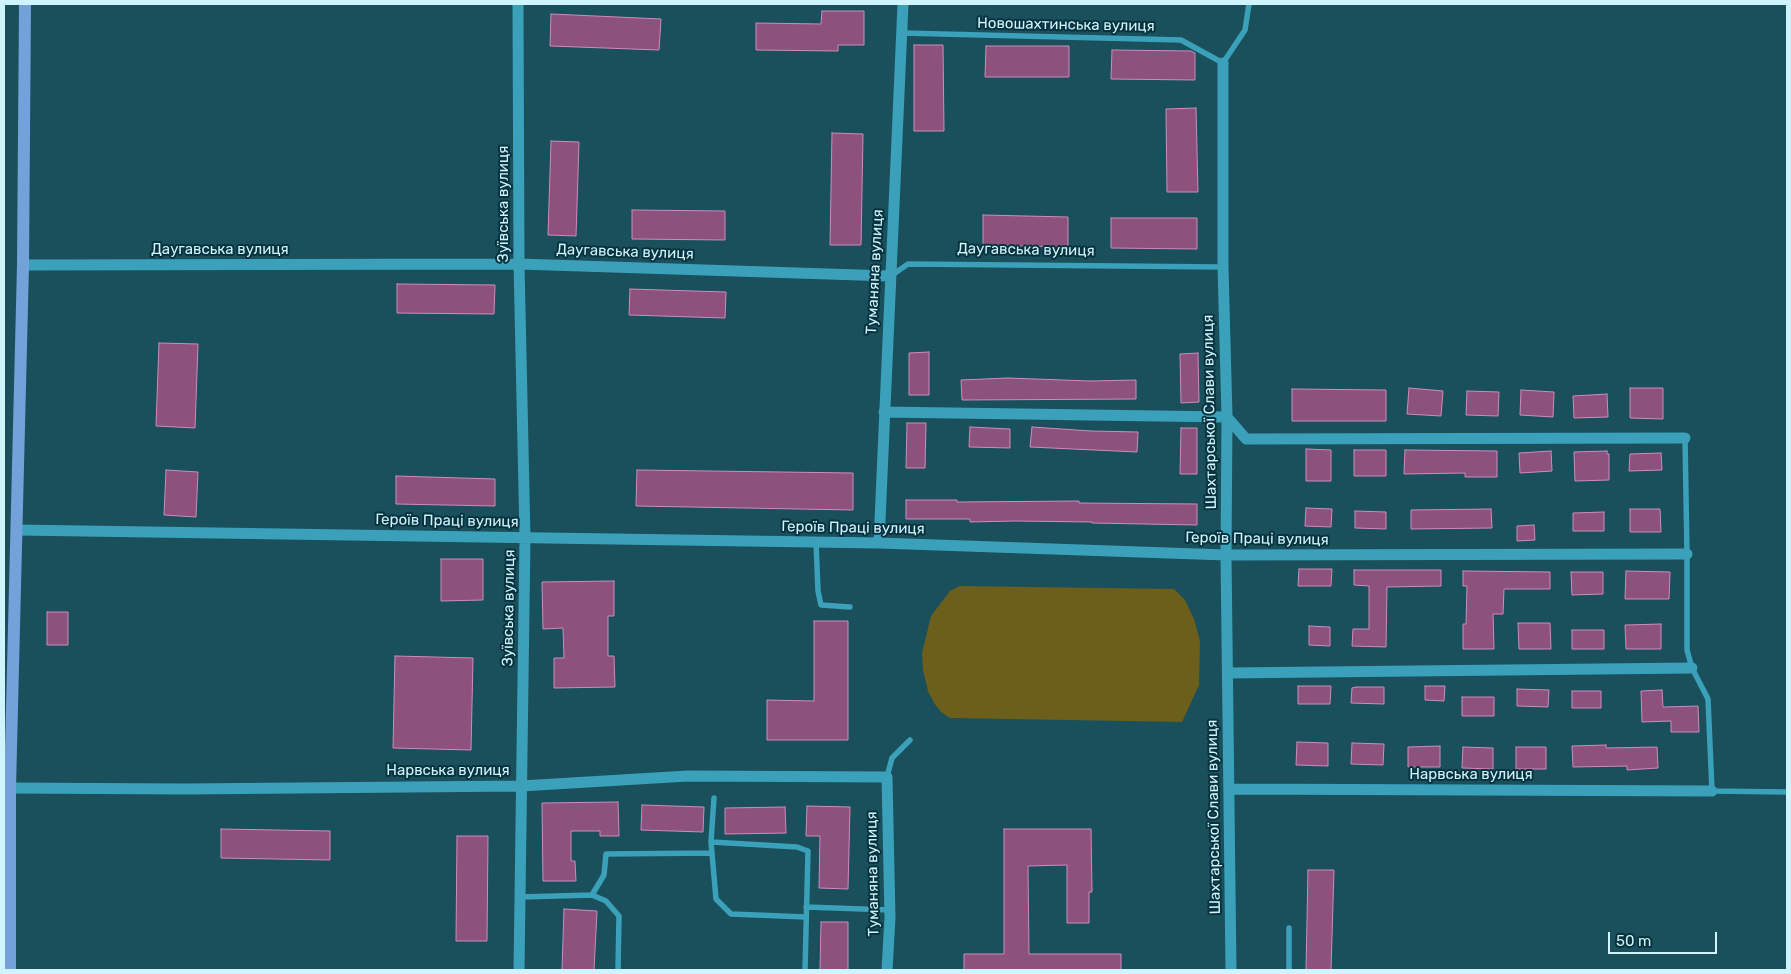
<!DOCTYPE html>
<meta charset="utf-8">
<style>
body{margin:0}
#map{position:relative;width:1791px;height:974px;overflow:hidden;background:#1a4f5c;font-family:Rubik,sans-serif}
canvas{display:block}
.frame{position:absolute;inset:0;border:5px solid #d0f4fe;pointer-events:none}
.scale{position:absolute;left:1608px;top:932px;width:109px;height:22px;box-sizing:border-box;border:2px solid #d0f4fe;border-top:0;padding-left:6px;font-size:15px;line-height:18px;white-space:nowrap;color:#d0f4fe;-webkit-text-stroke:4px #06333e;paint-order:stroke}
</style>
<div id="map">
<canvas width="1791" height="974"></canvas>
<div class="frame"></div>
<div class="scale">50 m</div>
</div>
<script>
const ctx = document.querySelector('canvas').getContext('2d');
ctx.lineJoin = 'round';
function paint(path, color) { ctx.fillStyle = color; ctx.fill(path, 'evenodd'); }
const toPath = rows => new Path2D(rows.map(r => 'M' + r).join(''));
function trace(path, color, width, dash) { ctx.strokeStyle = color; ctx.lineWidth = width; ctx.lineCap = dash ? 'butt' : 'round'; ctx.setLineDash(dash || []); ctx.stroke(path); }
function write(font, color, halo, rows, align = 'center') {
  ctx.font = font + ' Rubik,sans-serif'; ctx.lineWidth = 4; ctx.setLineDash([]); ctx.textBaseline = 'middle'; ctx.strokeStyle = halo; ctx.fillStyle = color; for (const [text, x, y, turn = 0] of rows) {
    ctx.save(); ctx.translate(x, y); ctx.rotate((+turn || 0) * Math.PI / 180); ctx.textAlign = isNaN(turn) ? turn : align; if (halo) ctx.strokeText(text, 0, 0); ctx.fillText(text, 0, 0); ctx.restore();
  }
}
paint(toPath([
 [960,586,1174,589,1185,600,1194,619,1200,641,1199,685,1182,722,950,718,941,712,934,703,928,691,923,670,922,653,931,616,950,591]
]), '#6c5e1b');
const building = toPath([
 [822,11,864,11,864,45,838,45,838,51,756,50,756,23,821,24,822,11],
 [551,14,661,19,659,50,550,46,551,14],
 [914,45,943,45,944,131,914,131,914,45],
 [986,46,1069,46,1069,77,985,77,986,46],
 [1112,50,1191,51,1195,53,1195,80,1111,79,1112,50],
 [1196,108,1198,192,1167,192,1166,109,1196,108],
 [832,133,863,134,861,245,830,245,832,133],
 [551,141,579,142,576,236,548,235,551,141],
 [632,210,725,211,725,240,632,239,632,210],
 [983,215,1068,217,1068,247,983,245,983,215],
 [1111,218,1197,218,1197,249,1111,248,1111,218],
 [397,284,495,285,494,314,397,313,397,284],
 [630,289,726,292,725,318,629,315,630,289],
 [159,343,198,344,195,428,156,426,159,343],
 [929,352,929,395,909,395,909,353,929,352],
 [1198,353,1199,402,1181,403,1180,354,1198,353],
 [1008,378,1090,381,1136,380,1136,399,962,400,961,380,1008,378],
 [1409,388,1443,391,1441,416,1407,414,1409,388],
 [1630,388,1663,388,1663,419,1630,418,1630,388],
 [1292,389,1386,390,1386,421,1292,421,1292,389],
 [1521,390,1554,392,1553,417,1520,415,1521,390],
 [1467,391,1499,392,1498,416,1466,415,1467,391],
 [1607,394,1608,417,1574,418,1573,396,1607,394],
 [907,423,926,423,925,468,906,468,907,423],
 [970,427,1010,429,1010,448,969,447,970,427],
 [1032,427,1091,431,1138,432,1137,452,1030,447,1032,427],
 [1181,428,1197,428,1197,474,1180,474,1181,428],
 [1306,449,1331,450,1331,481,1306,481,1306,449],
 [1354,450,1386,450,1386,476,1354,476,1354,450],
 [1405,450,1497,451,1497,477,1465,477,1465,473,1404,474,1405,450],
 [1551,451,1552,471,1520,473,1519,453,1551,451],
 [1607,451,1607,454,1609,454,1609,480,1575,481,1574,452,1607,451],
 [1661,453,1662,470,1629,471,1630,454,1661,453],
 [166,470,198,472,196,517,164,515,166,470],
 [637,470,853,473,853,510,636,506,637,470],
 [396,476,495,479,495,506,396,504,396,476],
 [906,500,957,500,957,502,1079,501,1079,503,1197,504,1197,525,1092,523,1092,522,1015,521,970,522,970,519,906,519,906,500],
 [1306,508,1332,509,1331,527,1305,526,1306,508],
 [1491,509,1492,528,1411,529,1411,510,1491,509],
 [1630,509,1660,509,1661,532,1630,532,1630,509],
 [1355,511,1386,512,1386,529,1355,528,1355,511],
 [1604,512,1604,531,1573,531,1573,513,1604,512],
 [1534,525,1535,540,1517,541,1517,526,1534,525],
 [441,559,483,559,483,600,441,601,441,559],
 [1299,569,1332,569,1331,586,1298,586,1299,569],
 [1354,570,1441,570,1441,586,1387,587,1386,647,1352,646,1353,629,1369,629,1369,586,1354,585,1354,570],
 [1463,571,1550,572,1550,589,1504,589,1503,614,1493,614,1494,649,1463,649,1463,624,1466,624,1467,586,1463,586,1463,571],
 [1626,571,1670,572,1669,599,1625,599,1626,571],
 [1571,572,1603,572,1603,594,1572,595,1571,572],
 [614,581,614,616,608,616,608,656,614,656,615,687,554,688,554,658,564,658,563,628,543,629,542,582,614,581],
 [47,612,68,612,68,645,47,645,47,612],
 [814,621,848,621,848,740,767,740,767,700,814,701,814,621],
 [1518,623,1550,623,1551,649,1519,649,1518,623],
 [1661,624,1661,649,1626,649,1625,625,1661,624],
 [1309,626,1330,627,1330,646,1309,645,1309,626],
 [1572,630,1604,630,1604,649,1572,649,1572,630],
 [395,656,473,658,471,750,393,748,395,656],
 [1298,686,1331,686,1330,704,1298,704,1298,686],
 [1425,686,1445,686,1444,701,1425,700,1425,686],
 [1357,687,1384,687,1384,704,1351,703,1352,688,1357,687],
 [1517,689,1549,690,1548,707,1517,706,1517,689],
 [1662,690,1663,707,1698,706,1699,732,1671,732,1671,721,1642,722,1641,691,1662,690],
 [1572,691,1601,691,1601,708,1572,708,1572,691],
 [1462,697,1494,697,1494,716,1462,716,1462,697],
 [1297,742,1328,743,1328,766,1296,765,1297,742],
 [1352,743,1384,744,1383,765,1351,764,1352,743],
 [1606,745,1606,748,1657,747,1658,768,1627,770,1627,766,1573,767,1572,746,1606,745],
 [1440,746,1440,767,1408,767,1408,747,1440,746],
 [1463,747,1493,748,1493,769,1462,768,1463,747],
 [1516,747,1546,747,1546,769,1516,769,1516,747],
 [618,802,619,836,600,836,600,831,571,831,571,861,575,861,576,881,543,881,542,803,618,802],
 [642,805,704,807,703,832,641,830,642,805],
 [807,806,850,807,848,889,819,888,820,836,806,836,807,806],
 [785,807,786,833,725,834,725,808,785,807],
 [221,829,330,831,330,860,221,858,221,829],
 [1004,829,1091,829,1092,892,1089,892,1089,923,1067,923,1067,865,1028,866,1029,954,1121,954,1121,970,964,970,964,954,1004,954,1004,829],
 [457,836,488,836,487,941,456,941,457,836],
 [1308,870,1334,870,1331,970,1306,970,1308,870],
 [564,909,597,911,594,970,562,970,564,909],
 [821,922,848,922,848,970,820,970,821,922]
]);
paint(building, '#8c517c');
trace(building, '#cd8dbb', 1);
trace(toPath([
 [902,33,1181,40,1223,63,1245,30,1249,4],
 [892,275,908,264,1223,267],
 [1685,438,1687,554,1687,650,1692,668,1708,699,1712,791,1787,792],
 [816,542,818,591,821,605,850,607],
 [887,777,892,758,910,740],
 [714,798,711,842,716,899,731,914,806,917],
 [711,842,797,847,808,851,805,970],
 [592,895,604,875,606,854,712,853],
 [520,897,592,895,606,901,619,916,618,970],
 [806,907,890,910],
 [1289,928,1289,970]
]), '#3ba0b9', 5.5);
trace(toPath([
 [518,4,519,264,525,537,519,970],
 [1223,63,1223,267,1227,417,1226,555,1231,970],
 [23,265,519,264,890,276],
 [884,412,1227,417,1246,439,1685,438],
 [17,530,879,543,1226,555,1687,554],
 [879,543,903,4],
 [1228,673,1692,668],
 [10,788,185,789,521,786,688,776,887,777,890,918,887,970],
 [1229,789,1712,791]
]), '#3ba0b9', 11);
trace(toPath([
 [10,970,10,788,23,265,25,4]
]), '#73a2da', 12);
write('15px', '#d0f4fe', '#06333e', [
 ["Новошахтинська вулиця",1066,25,1],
 ["Зуївська вулиця",504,204,-90],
 ["Даугавська вулиця",220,250],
 ["Даугавська вулиця",1026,250,1],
 ["Даугавська вулиця",625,252,2],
 ["Туманяна вулиця",875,272,-87],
 ["Шахтарської Слави вулиця",1210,412,-91],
 ["Героїв Праці вулиця",447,521,1],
 ["Героїв Праці вулиця",853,528,1],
 ["Героїв Праці вулиця",1257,539,1],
 ["Зуївська вулиця",509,608,-89],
 ["Нарвська вулиця",448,771],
 ["Нарвська вулиця",1471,775],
 ["Шахтарської Слави вулиця",1214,817,-91],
 ["Туманяна вулиця",873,874,-91]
]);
</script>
